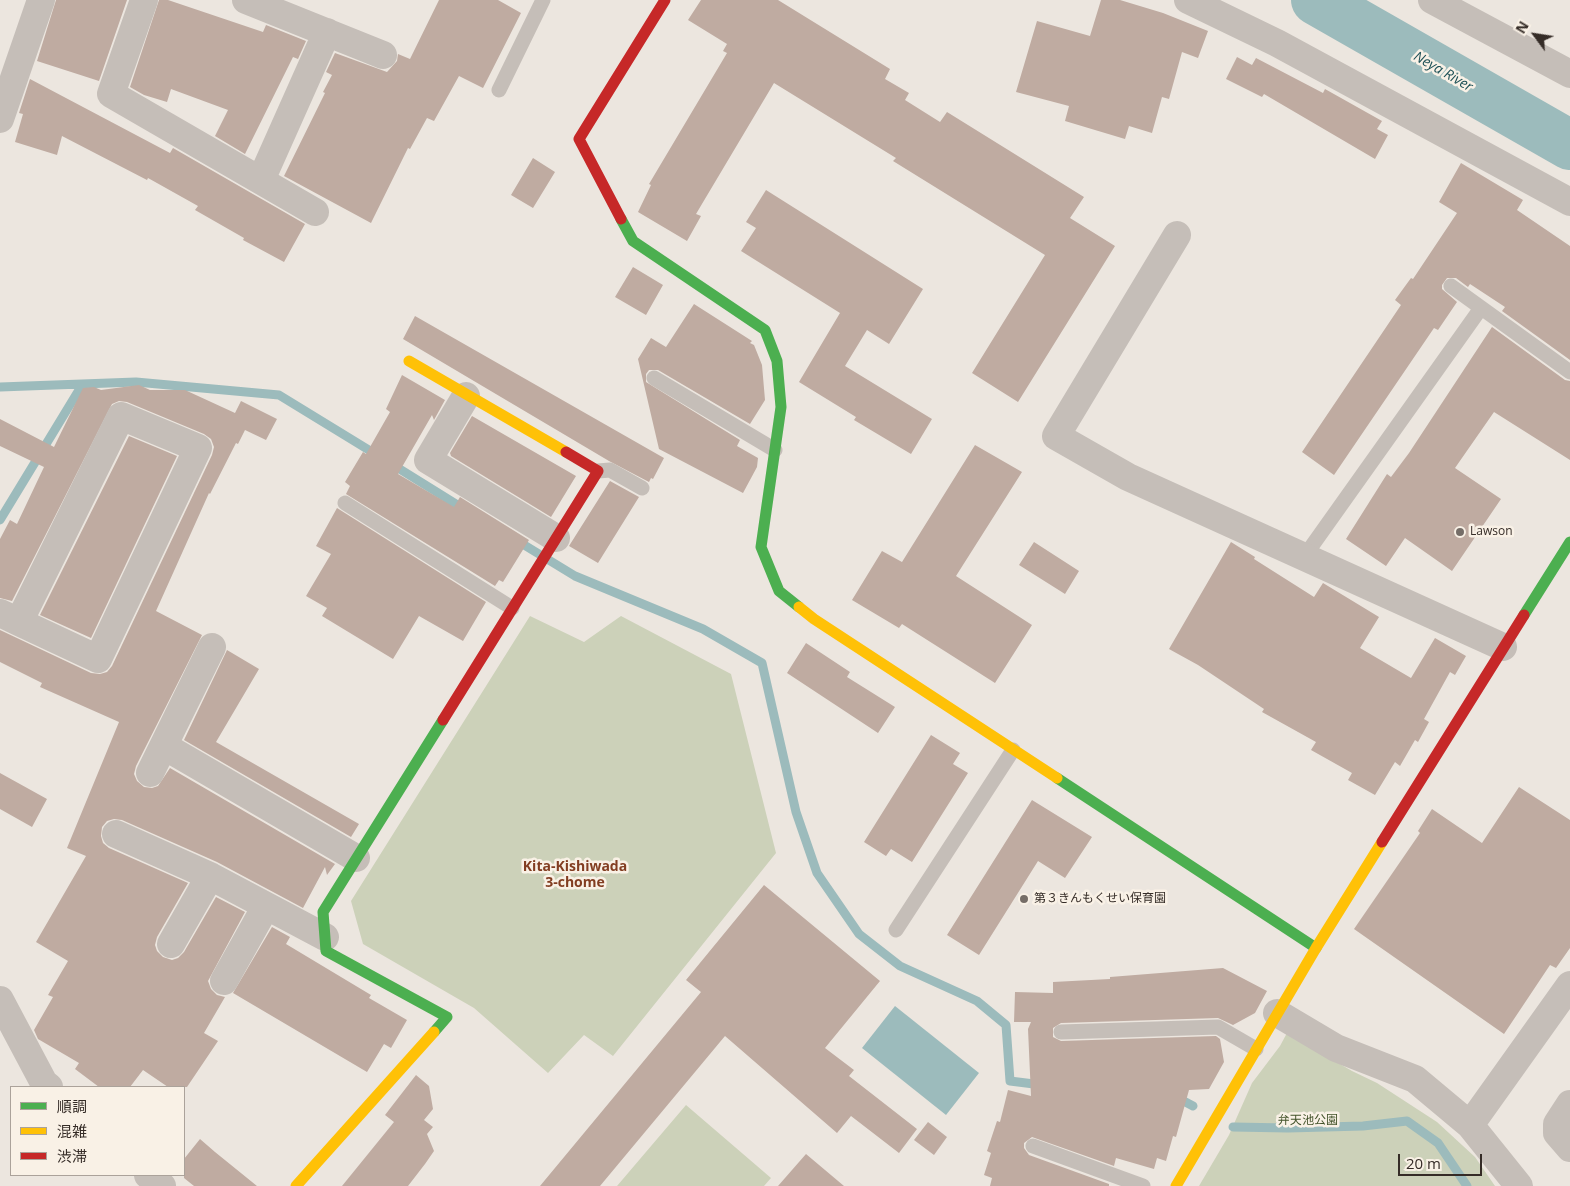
<!DOCTYPE html>
<meta charset="utf-8">
<style>
body{margin:0}
#map{position:relative;width:1570px;height:1186px;overflow:hidden;background:#ece6df;font-family:"Open Sans","Noto Sans JP",sans-serif}
canvas{display:block}
.legend{position:absolute;left:10px;top:1086px;width:175px;height:90px;box-sizing:border-box;background:#f9f1e6;border:1px solid #aba29a;margin:0;padding:6px 9px;list-style:none;font-size:15px;color:#352c27}
.legend li{display:flex;align-items:center;gap:10px;height:25px}
.legend b{width:25px;border:1px solid #aba29a}
.north{position:absolute;left:1510px;top:10px;width:50px;height:50px;-webkit-text-stroke:4px #f9f1e6;paint-order:stroke;rotate:301deg;font-size:14px;font-weight:700;line-height:20px;text-align:center;color:#352c27}
.north::after{content:'';display:block;margin:auto;width:18px;height:22px;background:#352c27;clip-path:polygon(50% 0,100% 100%,50% 72%,0 100%)}
.scale{position:absolute;left:1398px;top:1154px;width:84px;height:22px;box-sizing:border-box;border:2px solid #352c27;border-top:0;padding-left:6px;font-size:15px;line-height:18px;white-space:nowrap;color:#352c27;-webkit-text-stroke:4px #f9f1e6;paint-order:stroke}
</style>
<div id="map">
<canvas width="1570" height="1186"></canvas>
<ul class="legend">
<li><b style="height:6px;background:#4caf50"></b>順調</li>
<li><b style="height:6px;background:#ffc107"></b>混雑</li>
<li><b style="height:6px;background:#c62828"></b>渋滞</li>
</ul>
<div class="north">N</div>
<div class="scale">20 m</div>
</div>
<script>
const ctx = document.querySelector('canvas').getContext('2d');
ctx.lineJoin = 'round';
function paint(path, color) { ctx.fillStyle = color; ctx.fill(path, 'evenodd'); }
const toPath = rows => new Path2D(rows.map(r => 'M' + r).join(''));
function trace(path, color, width, dash) { ctx.strokeStyle = color; ctx.lineWidth = width; ctx.lineCap = dash ? 'butt' : 'round'; ctx.setLineDash(dash || []); ctx.stroke(path); }
function write(font, color, halo, rows, align = 'center') {
  ctx.font = font + ' "Open Sans","Noto Sans JP",sans-serif'; ctx.lineWidth = 5; ctx.setLineDash([]); ctx.textBaseline = 'middle'; ctx.strokeStyle = halo; ctx.fillStyle = color; for (const [text, x, y, turn = 0] of rows) {
    ctx.save(); ctx.translate(x, y); ctx.rotate((+turn || 0) * Math.PI / 180); ctx.textAlign = isNaN(turn) ? turn : align; if (halo) ctx.strokeText(text, 0, 0); ctx.fillText(text, 0, 0); ctx.restore();
  }
}
paint(toPath([
 [530,616,584,642,621,616,731,674,776,853,613,1056,584,1035,548,1073,474,1008,363,944,351,901],
 [1287,1033,1352,1071,1377,1083,1437,1122,1475,1157,1495,1186,1199,1186,1229,1135,1252,1083,1280,1046],
 [686,1105,771,1178,764,1186,617,1186]
]), '#ccd1b9');
paint(toPath([
 [895,1006,979,1073,946,1115,862,1048]
]), '#9cbbbc');
trace(toPath([
 [0,387,136,382,279,395,377,455],
 [390,463,464,509],
 [0,520,82,385],
 [516,540,575,576,703,629,762,663,796,812,817,873,859,934,900,966,977,1001,1006,1025,1010,1081,1042,1085],
 [1176,1097,1193,1106],
 [1233,1127,1288,1128,1363,1126,1407,1121,1438,1143,1467,1186]
]), '#9cbbbc', 9);
trace(toPath([
 [1316,0,1570,145]
]), '#9cbbbc', 50);
paint(toPath([
 [56,0,127,0,99,81,37,61],
 [159,0,168,0,263,32,266,25,306,41,298,59,293,57,245,154,215,136,228,110,171,89,167,102,144,95,130,87],
 [439,0,498,0,521,13,483,88,459,76,434,121,427,118,410,149,408,148,371,223,284,176,325,93,323,92,332,75,326,72,335,53,387,72,397,61,398,54,410,59],
 [701,0,778,0,890,69,885,79,909,93,905,100,940,122,947,112,1084,197,1070,218,1115,246,1018,402,972,373,1045,255,893,161,896,158,774,83,696,214,701,216,687,241,638,212,651,185,649,184,727,53,723,51,727,44,688,20],
 [1101,0,1120,0,1163,13,1208,31,1198,58,1182,52,1169,99,1162,97,1152,133,1129,126,1125,139,1065,121,1069,106,1016,92,1037,21,1090,36],
 [1237,57,1252,65,1256,58,1323,93,1325,89,1382,121,1377,129,1388,135,1375,159,1264,94,1262,97,1226,79],
 [30,79,170,153,173,148,305,224,284,262,243,240,244,238,195,210,198,206,148,178,147,180,62,136,57,155,15,142,23,114,19,113],
 [533,158,555,172,533,208,511,195],
 [1461,163,1523,200,1517,210,1570,246,1570,360,1502,311,1505,307,1470,284,1468,287,1456,278,1447,278,1442,285,1442,289,1457,302,1438,330,1434,328,1334,475,1302,452,1401,305,1395,300,1411,278,1413,279,1457,213,1439,202],
 [766,190,923,289,889,344,867,330,845,366,932,419,911,454,854,420,856,417,799,382,840,313,741,251,756,228,746,222],
 [633,267,663,285,646,315,615,297],
 [694,304,752,341,750,343,754,345,762,365,765,400,750,424,658,370,649,370,646,374,646,382,740,440,737,446,758,458,757,467,743,493,659,449,638,359,651,338,666,347],
 [415,316,664,458,653,479,651,478,649,482,609,461,403,339],
 [1492,327,1565,380,1570,381,1570,460,1494,412,1455,468,1501,499,1452,571,1405,538,1386,566,1346,539,1387,474,1391,477,1409,453],
 [402,375,445,400,434,420,432,415,398,474,454,507,460,497,529,540,503,582,499,580,495,586,346,494,350,486,345,482,363,452,366,454,390,412,386,409],
 [139,385,150,390,185,390,235,413,241,401,277,419,266,440,245,430,238,444,236,443,210,494,209,493,156,611,202,635,136,766,134,774,137,781,144,787,152,788,158,786,170,768,335,864,327,875,325,867,303,908,217,862,122,820,114,819,107,821,102,827,101,836,103,843,109,848,188,883,157,937,155,945,157,951,163,957,172,960,178,958,184,952,216,897,245,912,208,981,211,989,217,995,225,997,204,1033,218,1041,187,1087,168,1087,143,1070,130,1087,99,1087,75,1069,79,1063,38,1039,34,1030,53,997,48,995,68,961,36,942,86,856,67,848,119,722,40,687,42,683,0,662,0,630,91,673,100,674,107,672,112,666,212,455,214,447,211,439,204,434,127,402,119,401,112,404,12,601,0,598,0,539,10,520,17,524,44,467,0,446,0,419,54,447,83,388,94,387,101,390],
 [472,416,576,476,551,517,451,456,450,453],
 [129,436,177,456,91,638,40,615],
 [975,445,1022,472,956,576,1032,625,995,683,902,624,899,628,852,600,882,551,902,562],
 [610,481,639,497,598,563,569,546],
 [337,508,486,602,463,641,419,616,393,659,322,616,327,608,306,596,331,554,316,546],
 [1034,542,1079,571,1065,594,1019,565],
 [1231,542,1255,557,1254,559,1314,597,1323,583,1379,617,1360,648,1411,678,1435,638,1466,656,1455,675,1450,672,1424,719,1429,722,1418,742,1415,740,1400,766,1395,762,1375,795,1348,780,1352,773,1311,750,1316,742,1262,712,1264,709,1198,665,1169,649],
 [806,643,850,672,847,677,895,707,878,733,787,673],
 [227,650,259,669,216,742,359,824,351,837,184,740],
 [931,735,960,753,953,764,968,773,912,862,891,849,886,856,864,842],
 [0,773,47,799,32,827,0,809],
 [1519,787,1570,820,1570,948,1556,968,1550,965,1504,1034,1354,929,1420,833,1418,831,1432,809,1482,843],
 [1032,800,1092,837,1065,878,1038,861,979,955,947,935],
 [764,885,880,981,825,1048,854,1070,849,1076,917,1129,899,1153,851,1116,837,1133,725,1036,600,1186,540,1186,701,992,686,980],
 [272,927,290,937,286,944,371,995,369,998,407,1020,391,1048,384,1044,367,1072,233,993],
 [1223,968,1267,991,1255,1013,1233,1025,1218,1018,1061,1023,1053,1028,1053,1037,1061,1041,1216,1036,1220,1039,1224,1062,1209,1089,1189,1090,1176,1137,1173,1136,1166,1161,1157,1158,1154,1169,1116,1158,1114,1166,1032,1137,1024,1143,1024,1148,1029,1155,1109,1184,1109,1186,990,1186,992,1178,984,1175,991,1153,987,1151,997,1121,1000,1122,1008,1090,1031,1096,1028,1029,1031,1022,1014,1022,1015,992,1053,993,1053,982,1110,979,1110,977],
 [416,1075,429,1086,433,1109,424,1120,433,1127,427,1134,434,1151,425,1164,408,1186,342,1186,394,1122,385,1115],
 [928,1122,947,1137,934,1155,914,1140],
 [200,1139,215,1152,257,1186,194,1186,184,1178,184,1159],
 [806,1154,844,1186,778,1186]
]), '#bfaba1');
trace(toPath([
 [499,90,543,0],
 [1451,286,1570,372],
 [654,378,775,450],
 [598,471,610,470,642,488],
 [345,503,512,608],
 [1304,557,1481,308],
 [896,930,1013,750],
 [1061,1032,1218,1027,1256,1049],
 [1033,1146,1143,1186]
]), '#c5beb8', 15);
trace(toPath([
 [144,0,111,94,315,212],
 [246,0,383,55],
 [1188,0,1277,43,1570,202],
 [1432,0,1570,74],
 [0,119,41,0],
 [261,180,327,32],
 [1177,235,1056,436,1128,477,1503,647],
 [466,396,428,460,556,538],
 [0,613,19,622,98,659,198,448,121,416,19,622],
 [164,746,356,858],
 [150,773,212,647],
 [116,834,210,876,325,937],
 [171,944,210,876],
 [224,981,266,906],
 [0,1000,44,1083,49,1087],
 [1277,1013,1336,1048,1415,1079,1470,1125,1570,985],
 [1570,1104,1557,1124,1557,1133,1570,1148],
 [1470,1125,1519,1186],
 [148,1175,162,1186]
]), '#c5beb8', 28);
trace(toPath([
 [621,219,633,241,765,330,777,361,781,407,761,547,779,591,799,607],
 [1524,615,1570,542],
 [1057,778,1316,948],
 [434,1032,447,1017,326,951,323,912,443,720]
]), '#4caf50', 11);
trace(toPath([
 [409,361,566,452],
 [799,607,814,619,1057,778],
 [296,1186,434,1032],
 [1176,1186,1316,948,1382,842]
]), '#ffc107', 11);
trace(toPath([
 [621,219,579,139,665,0],
 [443,720,598,471,566,452],
 [1382,842,1524,615]
]), '#c62828', 11);
for (const [x, y, r, color] of [
 [1460,532,5,"#756d67"],
 [1024,899,5,"#756d67"]
]) { const dot = new Path2D(); dot.arc(x, y, r, 0, 2 * Math.PI); ctx.fillStyle = color; ctx.fill(dot); trace(dot, '#f9f1e6', 2); }
write('12px', '#352c27', '#f9f1e6', [
 ["Lawson",1470,532],
 ["第３きんもくせい保育園",1034,899]
], 'left');
write('12px', '#43532b', '#f9f1e6', [
 ["弁天池公園",1308,1121]
]);
write('italic 14px', '#1d5056', '#f9f1e6', [
 ["Neya River",1443,72,30]
]);
write('bold 14px', '#823d21', '#f9f1e6', [
 ["Kita-Kishiwada",575,867],
 ["3-chome",575,883]
]);
</script>
